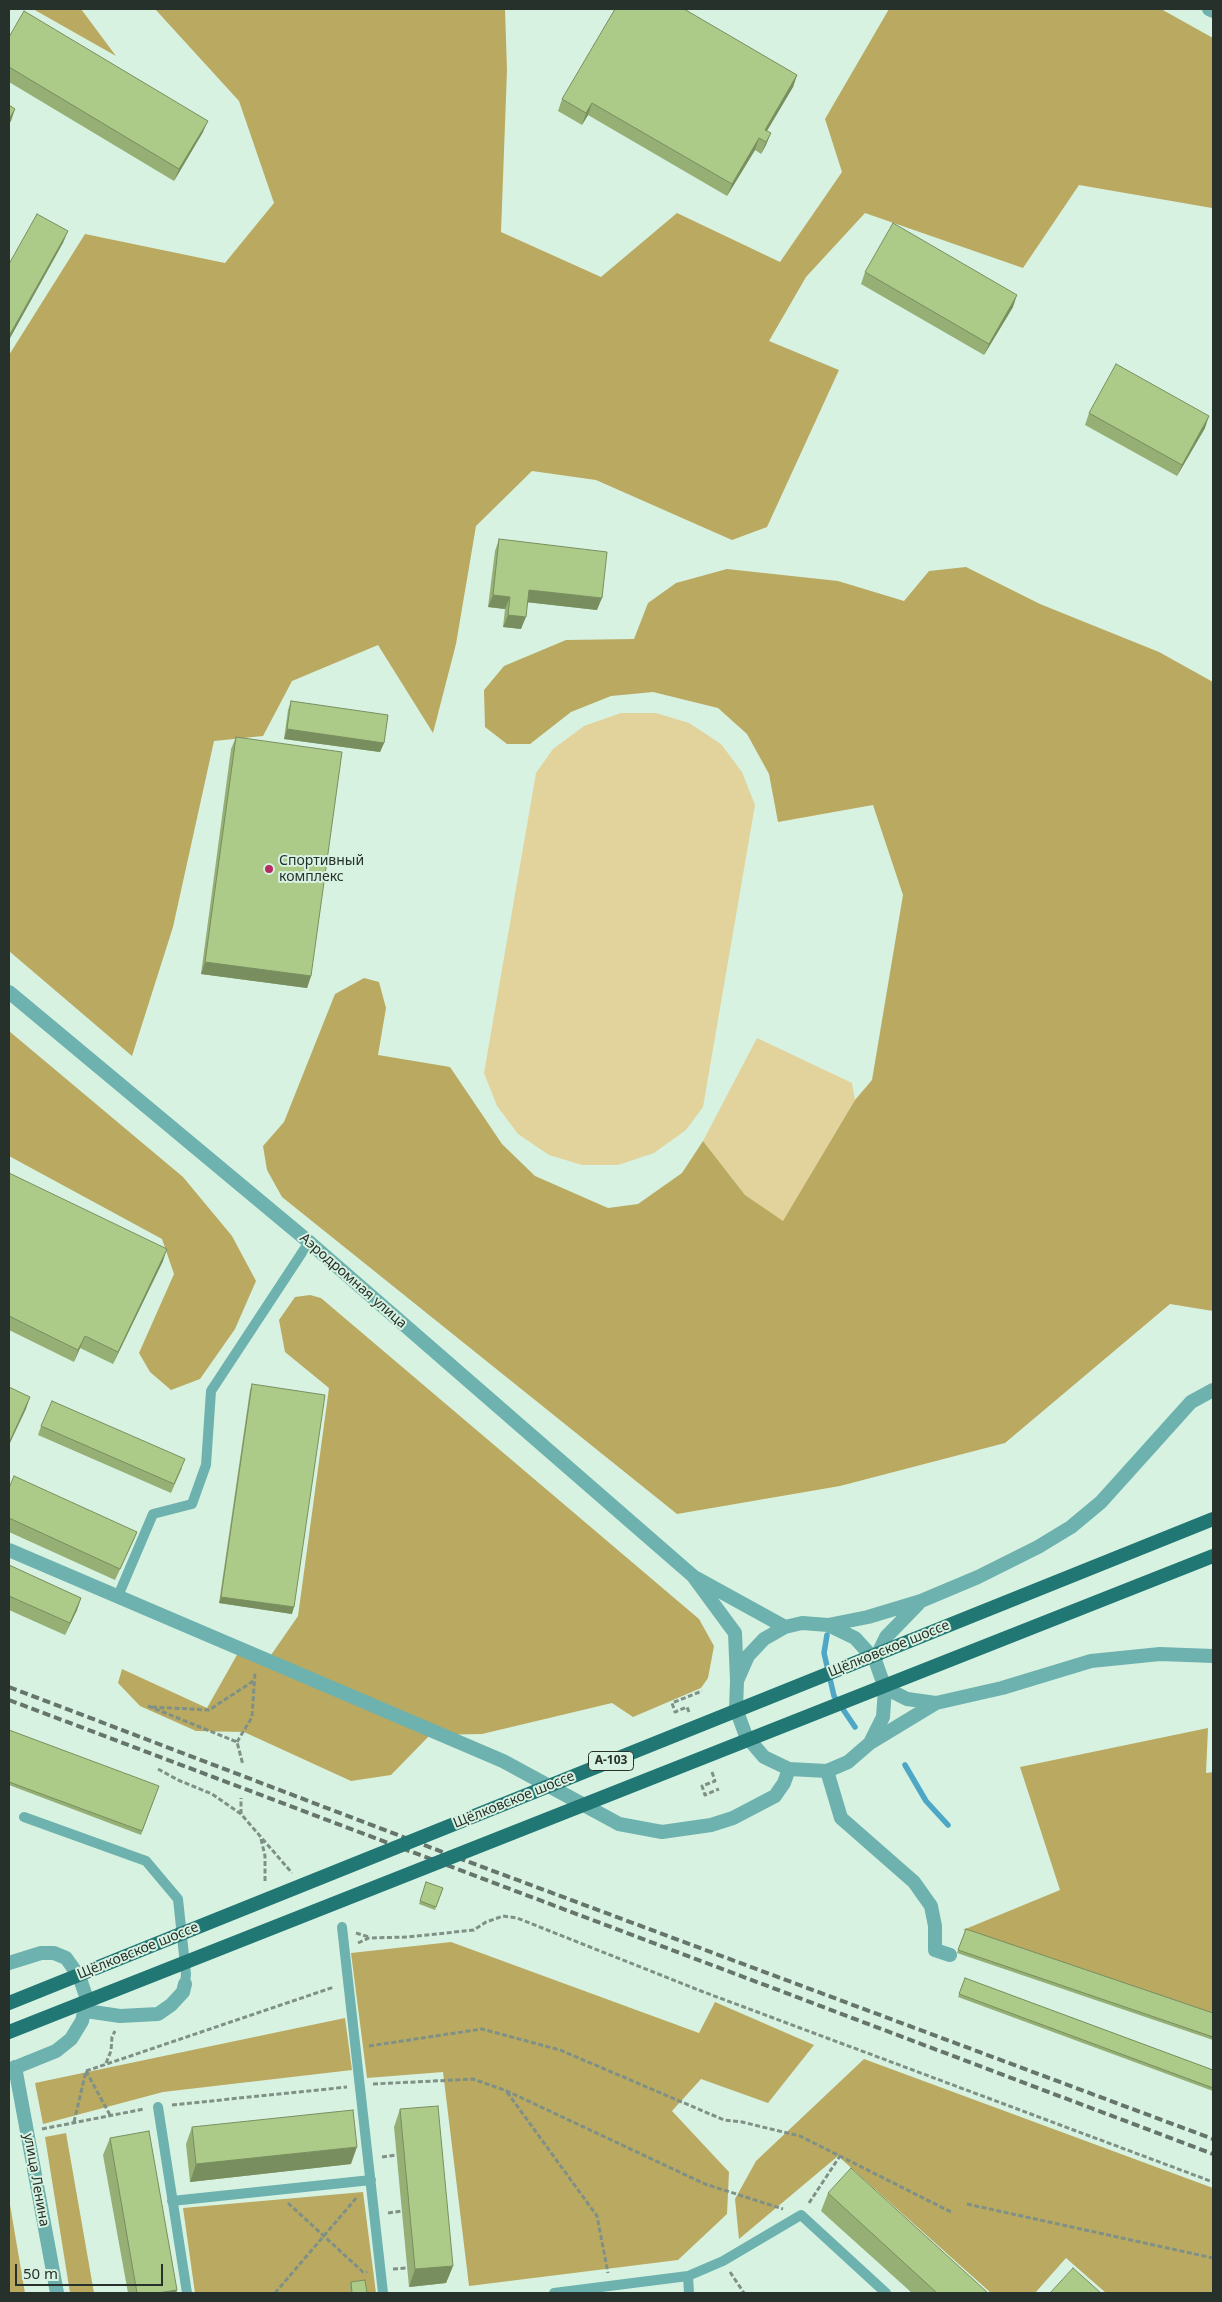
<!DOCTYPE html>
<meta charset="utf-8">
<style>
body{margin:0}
#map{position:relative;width:1222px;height:2302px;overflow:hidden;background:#d8f2e2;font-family:"Noto Sans",sans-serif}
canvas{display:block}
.frame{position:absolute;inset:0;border:10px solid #27312b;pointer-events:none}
.scale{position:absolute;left:15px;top:2264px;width:148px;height:22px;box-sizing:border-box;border:2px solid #27312b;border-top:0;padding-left:6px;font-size:15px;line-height:18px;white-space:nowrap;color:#27312b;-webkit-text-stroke:4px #d8f2e2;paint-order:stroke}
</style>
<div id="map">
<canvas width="1222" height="2302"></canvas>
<div class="frame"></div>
<div class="scale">50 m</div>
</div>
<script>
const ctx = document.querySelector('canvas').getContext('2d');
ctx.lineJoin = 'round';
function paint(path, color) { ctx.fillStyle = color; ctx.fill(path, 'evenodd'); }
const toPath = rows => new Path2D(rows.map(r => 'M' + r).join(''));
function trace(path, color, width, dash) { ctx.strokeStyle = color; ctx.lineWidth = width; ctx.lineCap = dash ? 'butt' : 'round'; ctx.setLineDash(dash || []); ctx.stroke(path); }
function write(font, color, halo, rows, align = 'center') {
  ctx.font = font + ' "Noto Sans",sans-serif'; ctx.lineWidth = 4; ctx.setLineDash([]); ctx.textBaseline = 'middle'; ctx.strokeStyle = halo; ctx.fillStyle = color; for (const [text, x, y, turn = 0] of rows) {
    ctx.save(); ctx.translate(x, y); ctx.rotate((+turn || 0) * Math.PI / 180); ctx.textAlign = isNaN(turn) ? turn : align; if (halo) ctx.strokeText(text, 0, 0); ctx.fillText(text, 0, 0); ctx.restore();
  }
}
paint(toPath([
 [621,713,656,713,689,723,721,744,742,772,755,805,703,1107,686,1130,654,1153,618,1165,582,1165,549,1155,518,1134,497,1106,484,1073,536,773,553,749,584,726],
 [757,1038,852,1083,855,1100,783,1222,745,1195,703,1141]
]), '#e1d39b');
paint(toPath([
 [33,9,81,9,116,56],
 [155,9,505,9,507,70,501,232,601,277,677,213,780,262,842,172,825,119,889,9,1161,9,1213,38,1213,205,1212,208,1079,185,1023,268,865,213,806,277,769,341,839,370,767,527,732,540,596,480,532,471,476,526,456,644,433,733,378,645,292,681,263,736,214,741,173,927,132,1056,9,951,9,355,85,234,225,263,274,203,239,101],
 [966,567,1040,604,1159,652,1213,682,1213,1311,1170,1304,1005,1443,840,1486,677,1514,282,1197,267,1170,263,1146,284,1122,335,994,364,978,379,982,386,1008,378,1055,450,1067,502,1144,535,1176,608,1208,638,1204,682,1173,703,1141,745,1195,783,1221,855,1100,872,1080,903,895,873,805,778,822,769,774,747,734,718,708,653,692,611,696,571,712,530,744,507,744,485,727,484,690,504,666,566,640,634,639,648,603,676,583,727,569,838,581,904,601,929,571],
 [9,1031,183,1177,232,1236,256,1281,235,1329,200,1379,171,1390,150,1372,139,1353,174,1274,162,1239,9,1156],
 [310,1295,321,1298,699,1619,714,1646,708,1678,701,1688,633,1717,612,1703,482,1734,430,1735,391,1775,351,1781,244,1732,196,1731,140,1706,118,1683,122,1669,207,1708,242,1646,269,1658,298,1616,329,1388,285,1352,279,1320,295,1297],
 [1208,1728,1206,1773,1213,1772,1213,2015,963,1930,1060,1890,1020,1767],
 [451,1942,699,2033,715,2002,814,2045,768,2103,701,2079,672,2111,729,2172,727,2214,678,2260,469,2286,443,2072,367,2078,351,1953],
 [345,2018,352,2070,163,2092,43,2124,35,2083],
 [864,2059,1213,2188,1213,2293,1106,2293,1066,2258,1035,2293,991,2293,838,2156,739,2239,735,2199,756,2161],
 [66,2133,94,2293,70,2293,45,2137],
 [363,2192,376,2293,195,2293,183,2208],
 [9,2199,25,2293,9,2293]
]), '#baa960');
trace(toPath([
 [827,1635,824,1653,834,1696,855,1727],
 [905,1765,926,1801,948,1825]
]), '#4da7c5', 5.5);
trace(toPath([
 [148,1706,237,1742,243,1765],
 [152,1707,209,1710,255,1680],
 [689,1712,687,1707,675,1712,672,1703,702,1691],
 [237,1742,252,1717,255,1672],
 [158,1769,178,1780,212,1794,241,1814,292,1873],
 [712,1772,715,1781,702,1786,705,1795,719,1789],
 [241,1814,241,1798],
 [261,1839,265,1856,265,1882],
 [356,1933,369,1937],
 [358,1943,369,1938,408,1937,474,1930,486,1922,503,1916,517,1918,701,1991,1213,2182],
 [369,2046,482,2029,560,2050,724,2120,742,2122,800,2136,953,2213],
 [106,2063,111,2051,112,2037,115,2031],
 [86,2071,334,1987],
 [86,2071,110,2115],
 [373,2084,473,2079,507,2091,705,2184,783,2209],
 [507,2092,597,2216,608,2273],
 [172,2105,347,2087],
 [74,2122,86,2071],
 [42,2129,144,2109],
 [382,2157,397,2155],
 [288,2203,363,2272,367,2272],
 [809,2203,840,2156],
 [967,2204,1213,2258],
 [388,2213,402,2211],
 [393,2269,407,2268],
 [730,2272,744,2293],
 [275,2293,358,2196],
 [910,2293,911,2293]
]), '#7f9186', 3, [5, 2.5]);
trace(toPath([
 [118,1596,153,1514,192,1504,206,1465,211,1391,309,1242],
 [24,1817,146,1861,178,1899,186,1974,185,1984],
 [342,1927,383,2293],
 [158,2107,187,2293],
 [172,2201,371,2180],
 [688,2276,689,2293],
 [554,2293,688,2276,723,2261,801,2215,886,2293]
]), '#6db2ae', 10);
trace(toPath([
 [1209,9,1213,11],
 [9,1550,503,1761,619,1824,662,1832,711,1825,733,1818,775,1796,784,1783,789,1769],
 [827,1771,841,1818,914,1882,931,1906,935,1926,935,1950,950,1955],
 [86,2011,120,2016,158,2014,171,2005,183,1992,185,1984]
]), '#6db2ae', 14);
trace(toPath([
 [9,992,309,1242,693,1576,735,1633,737,1681],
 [696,1578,785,1627],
 [828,1625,855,1638,875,1660,885,1688,883,1717,870,1743,848,1762,827,1771,789,1769,764,1757,746,1736,736,1709,737,1681,748,1656,764,1639,785,1627,802,1623,828,1625,868,1617,921,1601,978,1577,1038,1547,1071,1527,1101,1502,1191,1402,1213,1390],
 [875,1660,886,1637,919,1603],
 [885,1688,907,1699,936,1703],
 [870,1743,936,1703,1002,1688,1091,1661,1160,1654,1213,1656],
 [9,1963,41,1953,54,1953,66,1958,79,1976,87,1999,82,2021,71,2039,56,2051,9,2070],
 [15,2067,57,2293]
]), '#6db2ae', 14);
trace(toPath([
 [9,1687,453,1856,1213,2139],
 [9,1700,1213,2154]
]), '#66756c', 4, [8, 4]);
trace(toPath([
 [9,2003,1213,1519],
 [9,2032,1213,1556]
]), '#207774', 14);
paint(toPath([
 [9,37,203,132,174,181,9,82],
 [797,75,793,87,767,131,766,145,761,154,755,150,727,196,588,115,582,125,558,111,562,99],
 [865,272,1013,307,984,355,861,284],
 [1089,413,1205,428,1177,476,1085,425],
 [499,539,597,610,527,602,521,629,503,627,505,609,488,607,495,551],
 [291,701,384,743,380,752,284,739,288,710],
 [236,737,311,976,307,988,201,974,231,749],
 [9,1173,163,1261,113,1364,80,1348,74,1362,9,1330],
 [252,1384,292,1614,219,1603,250,1390],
 [41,1426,182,1468,171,1493,38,1435],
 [9,1488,137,1532,132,1544,115,1580,9,1532],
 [9,1565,81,1598,77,1610,65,1635,9,1610],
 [9,1730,158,1789,141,1835,9,1785],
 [426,1882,443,1888,435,1910,419,1904],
 [966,1929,1213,2013,1213,2040,957,1953],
 [965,1978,1213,2070,1213,2091,958,1997],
 [400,2109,453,2266,446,2283,409,2287,394,2127],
 [192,2127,351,2164,190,2182,186,2144],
 [110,2138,177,2290,176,2293,128,2293,103,2155],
 [828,2193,988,2293,912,2293,821,2211],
 [351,2282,367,2293,351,2293,349,2285]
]), '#95af75');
paint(toPath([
 [797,75,793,87,762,139,765,130],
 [592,103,588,115,582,125,586,113],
 [15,109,11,121,9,124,9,119],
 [208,121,203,132,174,181,179,169],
 [771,133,766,145,761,154,766,142],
 [759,138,755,150,727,196,732,184],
 [68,231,63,243,9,340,9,336],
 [1017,295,1013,307,984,355,989,344],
 [1209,416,1205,428,1177,476,1182,465],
 [529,590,602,598,597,610,525,602],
 [493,595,510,597,505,609,488,607],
 [508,615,526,617,521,629,503,627],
 [287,729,384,743,380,752,284,739],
 [205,962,311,976,307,988,201,974],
 [167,1249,163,1261,113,1364,118,1352],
 [85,1336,80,1348,74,1362,78,1350],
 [30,1397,26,1409,9,1445,9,1443],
 [221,1597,294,1607,292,1614,219,1603],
 [81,1598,77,1610,65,1635,70,1623],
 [357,2147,351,2164,190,2182,196,2164],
 [453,2266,446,2283,409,2287,415,2269],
 [177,2290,176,2293,157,2293]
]), '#798e5f');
const building = toPath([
 [615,9,684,9,797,75,765,130,771,133,766,142,759,138,732,184,592,103,586,113,562,99,615,9],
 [24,11,208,121,179,169,9,67,9,37,24,11],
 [9,105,15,109,9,119,9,105],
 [37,214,68,231,9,336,9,264,37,214],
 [893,223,1017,295,989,344,865,272,893,223],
 [1116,364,1209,416,1182,465,1089,413,1116,364],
 [499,539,607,552,602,598,529,590,526,617,508,615,510,597,493,595,499,539],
 [291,701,388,715,384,743,287,729,291,701],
 [236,737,342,752,311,976,205,962,236,737],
 [9,1173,167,1249,118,1352,85,1336,78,1350,9,1316,9,1173],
 [252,1384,325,1395,294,1607,221,1597,252,1384],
 [9,1387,30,1397,9,1443,9,1387],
 [52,1401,185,1459,174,1484,41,1426,52,1401],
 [14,1476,137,1532,120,1569,9,1518,9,1488,14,1476],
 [9,1565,81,1598,70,1623,9,1596,9,1565],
 [9,1730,159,1786,142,1831,9,1782,9,1730],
 [426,1882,443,1888,436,1907,420,1901,426,1882],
 [966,1929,1213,2013,1213,2037,958,1950,966,1929],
 [965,1978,1213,2070,1213,2088,959,1994,965,1978],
 [438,2106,453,2266,415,2269,400,2109,438,2106],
 [353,2110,357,2147,196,2164,192,2127,353,2110],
 [149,2131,177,2290,157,2293,137,2293,110,2138,149,2131],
 [851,2168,988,2293,937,2293,828,2193,851,2168],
 [1073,2268,1101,2293,1050,2293,1073,2268],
 [365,2280,367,2293,352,2293,351,2282,365,2280]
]);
paint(building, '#adcb88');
trace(building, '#798e5f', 1);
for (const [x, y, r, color] of [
 [269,869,5,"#b72b64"]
]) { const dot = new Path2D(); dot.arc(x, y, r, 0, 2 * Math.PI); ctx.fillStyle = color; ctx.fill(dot); trace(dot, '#d8f2e2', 2); }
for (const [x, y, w] of [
 [611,1761,45]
]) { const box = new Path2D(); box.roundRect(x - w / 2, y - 9.5, w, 19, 4); ctx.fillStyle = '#d8f2e2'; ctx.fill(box); trace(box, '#27312b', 1); }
write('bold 12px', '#27312b', null, [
 ["А-103",611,1761]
]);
write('14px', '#27312b', '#d8f2e2', [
 ["Спортивный",279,861],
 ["комплекс",279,877]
], 'left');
write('14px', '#27312b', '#d8f2e2', [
 ["Аэродромная улица",353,1281,41],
 ["Щёлковское шоссе",889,1649,-22],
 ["Щёлковское шоссе",514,1800,-22],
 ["Щёлковское шоссе",138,1951,-22],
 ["улица Ленина",36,2180,80]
]);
</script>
